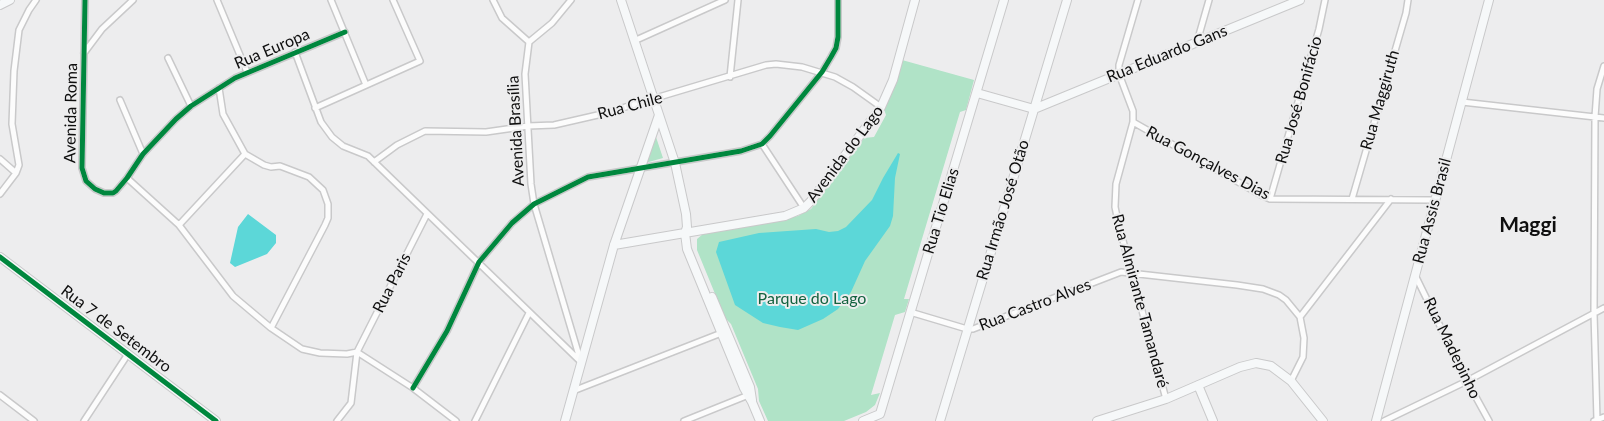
<!DOCTYPE html>
<meta charset="utf-8">
<style>
body{margin:0}
canvas{display:block;background:#ededee}
</style>
<canvas width="1604" height="421"></canvas>
<script>
const ctx = document.querySelector('canvas').getContext('2d');
ctx.lineJoin = 'round';
function paint(path, color) { ctx.fillStyle = color; ctx.fill(path, 'evenodd'); }
const toPath = rows => new Path2D(rows.map(r => 'M' + r).join(''));
function trace(path, color, width, dash) { ctx.strokeStyle = color; ctx.lineWidth = width; ctx.lineCap = dash ? 'butt' : 'round'; ctx.setLineDash(dash || []); ctx.stroke(path); }
function write(font, color, halo, rows, align = 'center') {
  ctx.font = font + ' Lato,sans-serif'; ctx.lineWidth = 4; ctx.setLineDash([]); ctx.textBaseline = 'middle'; ctx.strokeStyle = halo; ctx.fillStyle = color; for (const [text, x, y, turn = 0] of rows) {
    ctx.save(); ctx.translate(x, y); ctx.rotate((+turn || 0) * Math.PI / 180); ctx.textAlign = isNaN(turn) ? turn : align; if (halo) ctx.strokeText(text, 0, 0); ctx.fillText(text, 0, 0); ctx.restore();
  }
}
paint(toPath([
 [902,60,974,80,966,110,960,112,904,299,909,299,905,312,895,315,871,395,880,393,875,405,866,412,844,421,768,421,759,401,758,389,731,324,725,318,697,250,697,239,703,234,798,216,811,209,864,138,874,137,886,115,884,109,897,81],
 [654,131,663,158,645,163]
]), '#b0e3c7');
paint(toPath([
 [898,153,900,154,895,178,893,216,890,226,865,261,851,292,838,309,823,319,798,330,780,327,763,323,735,305,716,252,719,242,759,233,816,229,829,232,838,231,846,227,872,200,883,178],
 [248,214,276,235,276,243,267,254,235,267,230,263,238,227]
]), '#5cd7d8');
const street = toPath([
 [85,0,82,168,86,181,95,189,104,193,113,193,116,191,127,178,143,154,176,119,191,106,235,78,345,32],
 [217,0,247,72],
 [331,0,366,85],
 [493,0,502,18,529,42],
 [1138,0,1119,65,1119,74,1133,111,1133,122,1116,184,1115,207,1119,226,1166,399],
 [634,41,725,0],
 [529,42,525,74,531,184,534,204,580,359],
 [529,42,552,23,571,0],
 [1197,42,1209,0],
 [295,52,321,122,332,137,343,146,368,156,581,362],
 [84,53,102,29,133,0],
 [168,58,191,106],
 [730,77,738,0],
 [219,88,223,114,245,154,264,165,271,167,280,166,309,177,323,190,328,204,328,218,325,225,271,328],
 [120,100,143,154],
 [1462,102,1604,118],
 [315,108,420,61,393,0],
 [1133,122,1261,195,1270,199,1434,200],
 [762,144,804,208],
 [0,159,16,173],
 [374,162,397,145,425,131,486,132,528,126,554,125,602,114,766,65,776,64,802,67,835,77,853,87,881,107],
 [127,178,179,225,233,296,271,328,302,349,320,353,347,354,357,352],
 [0,194,16,173,19,165,12,124,14,71,19,30,29,10,36,0],
 [1270,199,1319,29,1325,0],
 [1352,199,1406,13,1408,0],
 [179,225,245,154],
 [1415,275,1467,381,1489,421],
 [910,312,967,329,973,329,1121,272,1237,285,1263,289,1279,295,1286,300,1300,317,1304,338,1303,357,1291,381],
 [1300,317,1391,199],
 [357,352,413,388,456,421],
 [413,388,447,331,479,262,512,223,534,204,588,177,741,151,762,144,770,136,822,72,831,57,836,48,838,37,838,0],
 [573,391,724,332],
 [0,395,34,421],
 [1597,420,1594,313,1595,117,1597,89,1604,66],
 [84,421,128,354],
 [337,421,351,403,357,352,427,214],
 [475,421,529,313],
 [684,421,751,394],
 [1384,421,1467,381,1604,308],
 [1594,421,1604,417]
]);
const secondary = toPath([
 [621,0,675,163,686,214,687,227,685,233,687,249,744,388,752,402,760,421],
 [0,5,10,0],
 [977,93,1034,109],
 [1034,109,1300,0],
 [614,245,785,216,804,208,811,201,881,107,893,80,915,0],
 [0,257,216,421],
 [712,297,750,387,752,400],
 [1198,385,1213,421],
 [565,421,614,245,659,115],
 [863,421,880,414,1004,0],
 [940,421,1067,0],
 [1097,421,1166,399,1240,367,1256,363,1271,366,1291,381,1323,421],
 [1376,421,1489,0]
]);
trace(street, '#c9c9ca', 8);
trace(secondary, '#c9c9ca', 10);
trace(street, '#fcfcfc', 5);
trace(secondary, '#f6f8f9', 8);
trace(toPath([
 [85,0,82,168,86,181,95,189,104,193,113,193,116,191,127,178,143,154,176,119,191,106,235,78,345,32],
 [0,257,216,421],
 [413,388,447,331,479,262,512,223,534,204,588,177,741,151,762,144,770,136,822,72,831,57,836,48,838,37,838,0]
]), '#00873e', 5);
write('16px', '#0e0e0e', '#ededee', [
 ["Rua Europa",272,49,-23],
 ["Rua Eduardo Gans",1167,54,-22],
 ["Rua José Bonifácio",1299,100,-74],
 ["Rua Maggiruth",1380,100,-74],
 ["Rua Chile",630,106,-15],
 ["Avenida Roma",71,113,-89],
 ["Avenida Brasília",516,131,-93],
 ["Avenida do Lago",845,154,-53],
 ["Rua Gonçalves Dias",1208,163,28],
 ["Rua Irmão José Otão",1003,210,-73],
 ["Rua Tio Elias",941,211,-73],
 ["Rua Assis Brasil",1432,211,-75],
 ["Rua Paris",392,283,-63],
 ["Rua Almirante Tamandaré",1140,301,75],
 ["Rua Castro Alves",1035,305,-21],
 ["Rua 7 de Setembro",116,329,37],
 ["Rua Madepinho",1452,348,64]
]);
write('16px', '#13623f', '#ededee', [
 ["Parque do Lago",812,299]
]);
write('bold 21px', '#0e0e0e', '#ededee', [
 ["Maggi",1528,225]
]);
</script>
